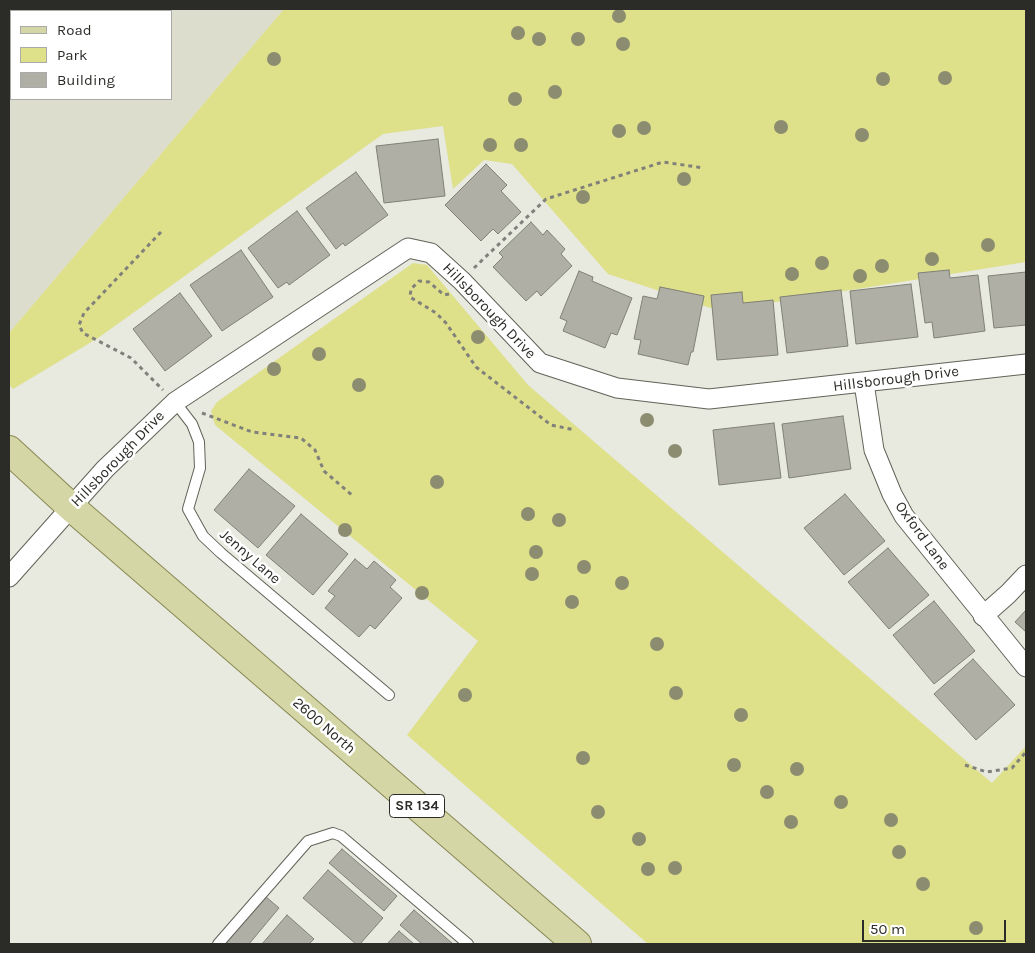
<!DOCTYPE html>
<style>
body{margin:0}
#map{position:relative;width:1035px;height:953px;overflow:hidden;background:#e8e9df;font-family:Karla,sans-serif}
canvas{display:block}
.frame{position:absolute;inset:0;border:10px solid #2b2b27;pointer-events:none}
.legend{position:absolute;left:10px;top:10px;width:162px;height:90px;box-sizing:border-box;background:#fff;border:1px solid #aaaaa9;margin:0;padding:6px 9px;list-style:none;font-size:15px;color:#2b2b27}
.legend li{display:flex;align-items:center;gap:10px;height:25px}
.legend b{width:25px;border:1px solid #aaaaa9}
.scale{position:absolute;left:862px;top:920px;width:144px;height:22px;box-sizing:border-box;border:2px solid #2b2b27;border-top:0;padding-left:6px;font-size:15px;line-height:18px;white-space:nowrap;color:#2b2b27;-webkit-text-stroke:4px #fff;paint-order:stroke}
</style>
<div id="map">
<canvas width="1035" height="953"></canvas>
<div class="frame"></div>
<ul class="legend">
<li><b style="height:6px;background:#d4d6a5"></b>Road</li>
<li><b style="height:14px;background:#dee08a"></b>Park</li>
<li><b style="height:14px;background:#afafa6"></b>Building</li>
</ul>
<div class="scale">50 m</div>
</div>
<script>
const ctx = document.querySelector('canvas').getContext('2d');
ctx.lineJoin = 'round';
function paint(path, color) { ctx.fillStyle = color; ctx.fill(path, 'evenodd'); }
const toPath = rows => new Path2D(rows.map(r => 'M' + r).join(''));
function trace(path, color, width, dash) { ctx.strokeStyle = color; ctx.lineWidth = width; ctx.lineCap = dash ? 'butt' : 'round'; ctx.setLineDash(dash || []); ctx.stroke(path); }
function write(font, color, halo, rows, align = 'center') {
  ctx.font = font + ' Karla,sans-serif'; ctx.lineWidth = 5; ctx.setLineDash([]); ctx.textBaseline = 'middle'; ctx.strokeStyle = halo; ctx.fillStyle = color; for (const [text, x, y, turn = 0] of rows) {
    ctx.save(); ctx.translate(x, y); ctx.rotate((+turn || 0) * Math.PI / 180); ctx.textAlign = isNaN(turn) ? turn : align; if (halo) ctx.strokeText(text, 0, 0); ctx.fillText(text, 0, 0); ctx.restore();
  }
}
paint(toPath([
 [9,9,284,9,9,333],
 [11,11,171,11,171,99,11,99]
]), '#dcddcd');
paint(toPath([
 [284,9,1026,9,1026,262,720,311,608,274,512,164,484,160,453,189,443,126,383,134,98,338,13,389,9,385,9,333],
 [413,263,427,265,528,385,992,783,1026,746,1026,944,648,944,407,735,478,641,215,425,211,411,217,402]
]), '#dee08a');
const building = toPath([
 [438,139,445,196,384,203,376,146,438,139],
 [486,164,507,185,501,191,521,212,498,234,493,229,481,241,445,205,486,164],
 [356,172,388,215,345,246,343,243,336,249,306,208,356,172],
 [297,211,330,255,289,285,287,282,278,288,248,248,297,211],
 [531,222,543,235,547,230,565,249,561,254,572,266,541,296,537,291,526,301,493,267,503,257,499,253,531,222],
 [241,250,273,297,222,331,190,285,241,250],
 [949,270,950,278,978,275,985,331,934,338,932,322,925,323,918,273,949,270],
 [579,271,593,277,592,281,632,298,617,335,611,333,605,348,563,331,567,321,560,318,579,271],
 [1026,272,1026,325,994,328,988,276,1026,272],
 [911,284,918,337,856,344,850,291,911,284],
 [660,287,704,296,693,352,691,352,688,365,638,354,641,340,634,339,643,296,657,299,660,287],
 [841,290,848,346,787,353,780,297,841,290],
 [742,292,743,303,773,300,778,355,717,360,711,295,742,292],
 [180,293,212,336,165,371,133,329,180,293],
 [843,416,851,469,789,478,782,424,843,416],
 [774,423,781,478,719,485,713,430,774,423],
 [249,469,295,506,258,548,214,510,249,469],
 [845,494,885,541,844,575,804,528,845,494],
 [301,514,348,554,313,595,266,555,301,514],
 [888,548,929,595,889,629,848,582,888,548],
 [355,559,367,569,374,561,396,580,390,587,402,598,375,629,370,625,359,637,325,608,335,596,328,591,355,559],
 [934,601,975,651,934,684,893,635,934,601],
 [1026,610,1026,632,1015,622,1026,610],
 [973,659,1015,705,976,740,934,694,973,659],
 [342,849,397,896,384,911,329,863,342,849],
 [328,870,383,918,360,944,356,944,303,898,328,870],
 [265,896,279,908,249,944,223,944,265,896],
 [414,910,453,944,422,944,400,925,414,910],
 [287,915,314,939,309,944,262,944,287,915],
 [399,931,414,944,387,944,399,931]
]);
paint(building, '#afafa6');
trace(building, '#7f8077', 1);
const lane = toPath([
 [175,402,192,424,199,442,200,468,188,509,203,536,221,553,389,695],
 [218,944,308,841,333,833,341,836,468,944]
]);
const street = toPath([
 [864,383,874,450,892,494,904,516,1026,667],
 [9,577,105,469,175,402,408,248,431,253,462,281,540,363,617,388,709,399,1026,364],
 [983,616,1008,594,1026,575]
]);
const primary = toPath([
 [9,450,71,507,577,944]
]);
trace(lane, '#626259', 12);
trace(street, '#626259', 21);
trace(primary, '#878852', 30);
trace(toPath([
 [161,232,84,313,79,325,83,333,131,358,163,390],
 [474,268,546,199,663,162,704,168],
 [449,294,444,295,429,282,419,281,411,289,410,297,436,313,446,323,476,367,551,425,575,430],
 [202,413,252,432,301,438,315,450,324,471,353,496],
 [965,765,987,772,1012,768,1026,752]
]), '#80817a', 3, [4, 4]);
trace(lane, '#fff', 10);
trace(street, '#fff', 19);
trace(primary, '#d4d6a5', 28);
ctx.fillStyle = '#8c8d70';
for (const [x, y] of [
 [619,16],
 [518,33],
 [539,39],
 [578,39],
 [623,44],
 [274,59],
 [945,78],
 [883,79],
 [555,92],
 [515,99],
 [781,127],
 [644,128],
 [619,131],
 [862,135],
 [490,145],
 [521,145],
 [684,179],
 [583,197],
 [988,245],
 [932,259],
 [822,263],
 [882,266],
 [792,274],
 [860,276],
 [478,337],
 [319,354],
 [274,369],
 [359,385],
 [647,420],
 [675,451],
 [437,482],
 [528,514],
 [559,520],
 [345,530],
 [536,552],
 [584,567],
 [532,574],
 [622,583],
 [422,593],
 [572,602],
 [657,644],
 [676,693],
 [465,695],
 [741,715],
 [583,758],
 [734,765],
 [797,769],
 [767,792],
 [841,802],
 [598,812],
 [891,820],
 [791,822],
 [639,839],
 [899,852],
 [675,868],
 [648,869],
 [923,884],
 [976,928]
]) { ctx.beginPath(); ctx.arc(x, y, 7, 0, 2 * Math.PI); ctx.fill(); }
for (const [x, y, w] of [
 [417,806,55]
]) { const box = new Path2D(); box.roundRect(x - w / 2, y - 11.5, w, 23, 4); ctx.fillStyle = '#fff'; ctx.fill(box); trace(box, '#2b2b27', 1); }
write('bold 14px', '#2b2b27', null, [
 ["SR 134",417,806]
]);
write('15px', '#2b2b27', '#fff', [
 ["Hillsborough Drive",489,311,46],
 ["Hillsborough Drive",896,379,-7],
 ["Hillsborough Drive",118,459,-46],
 ["Oxford Lane",922,536,54],
 ["Jenny Lane",250,557,41],
 ["2600 North",324,726,41]
]);
</script>
